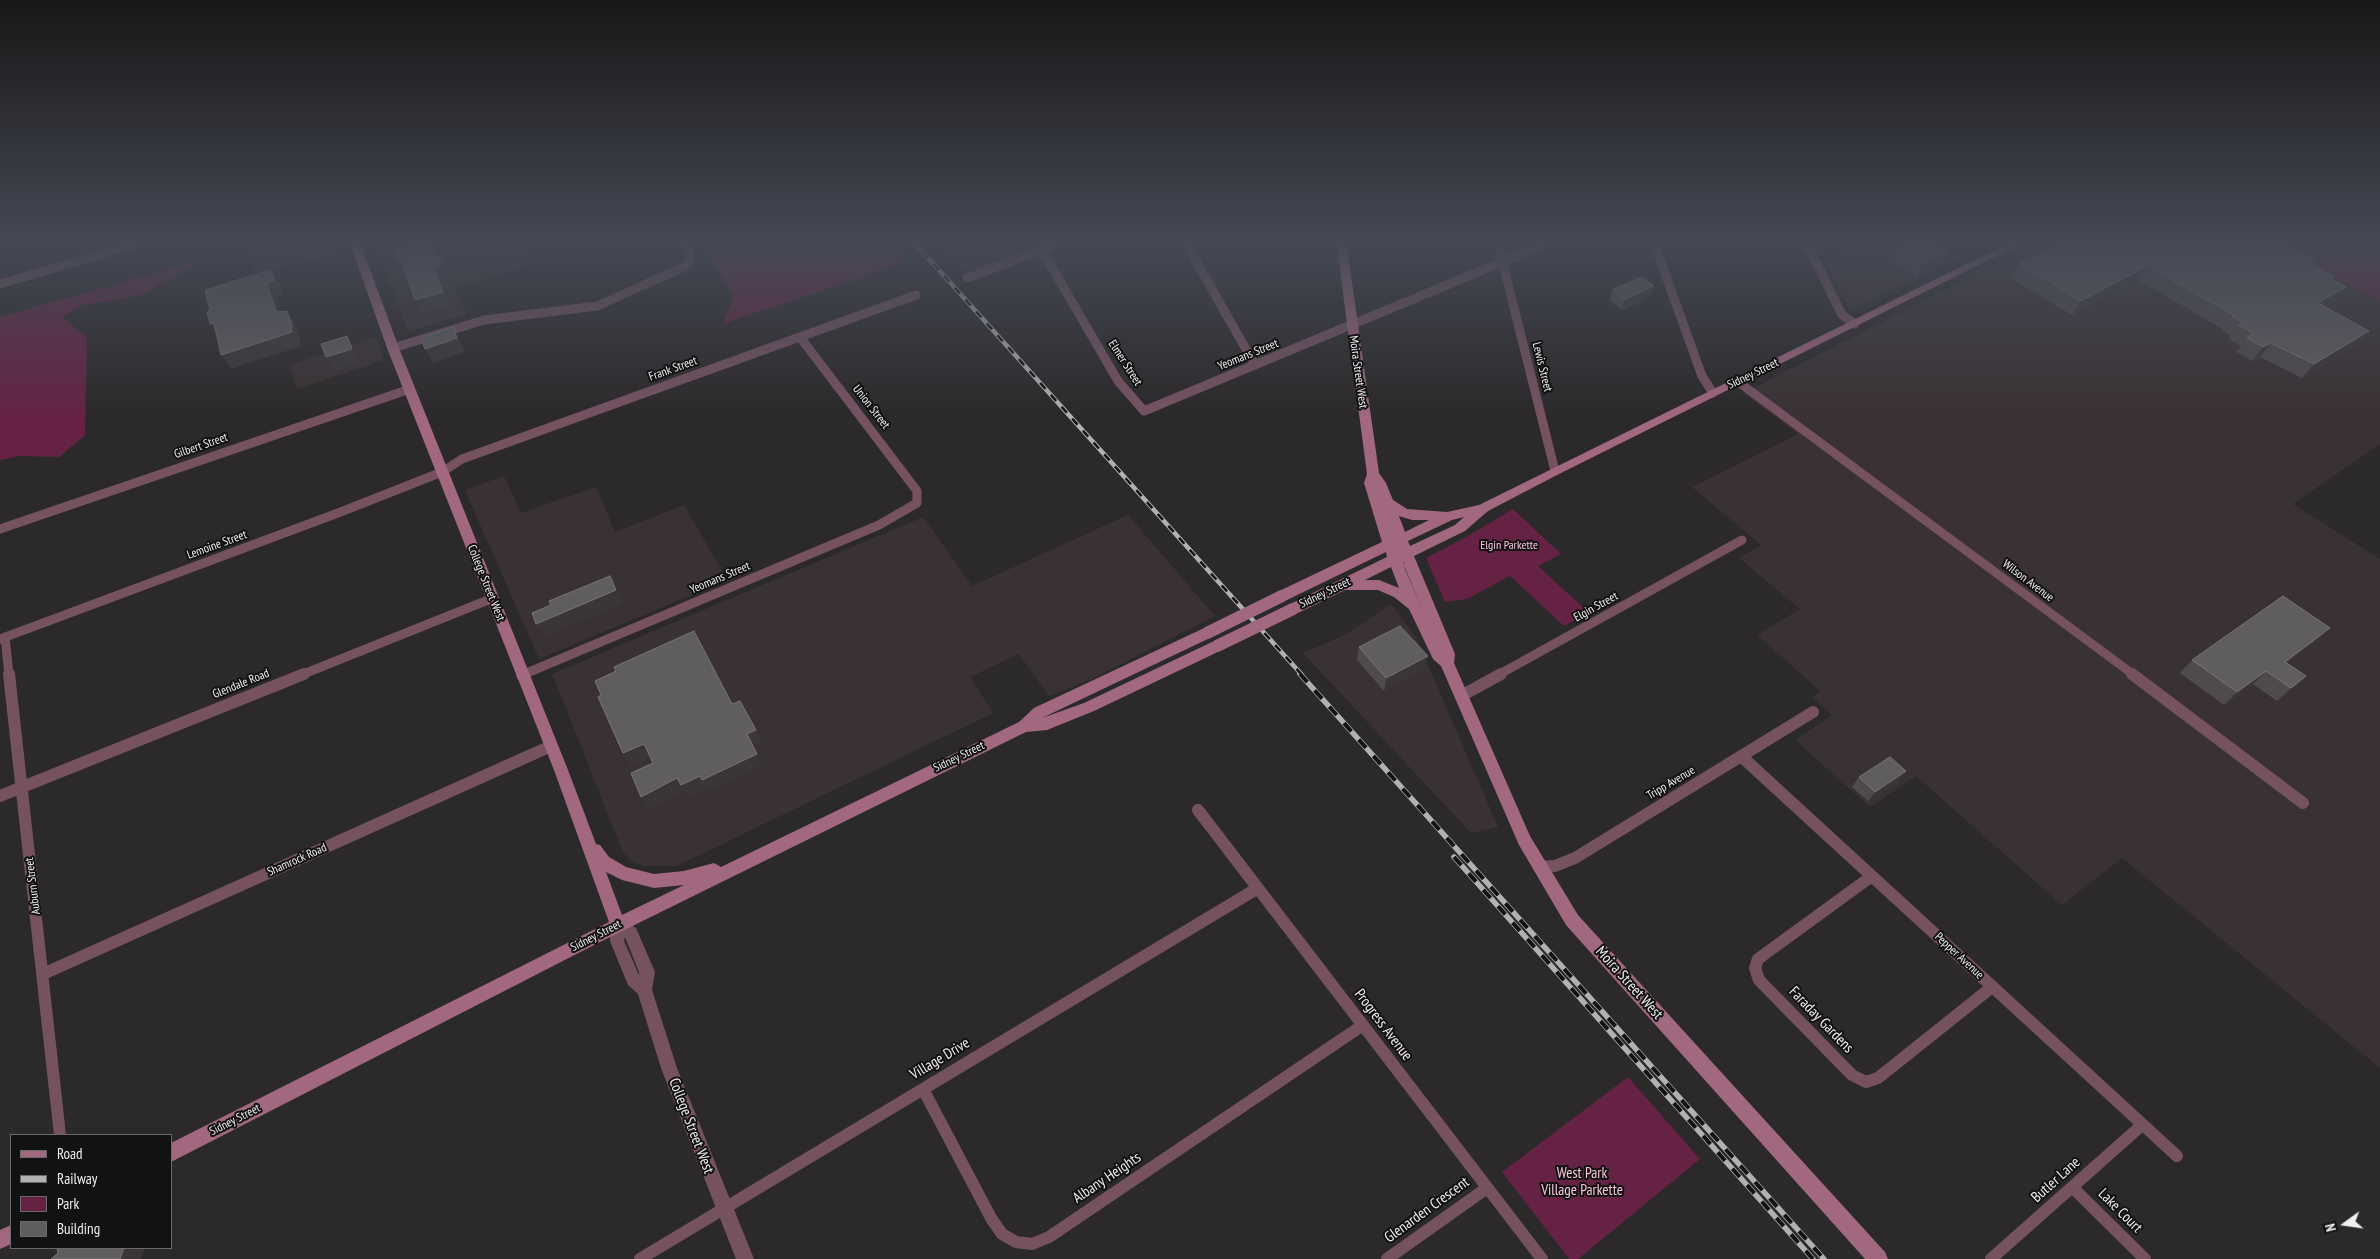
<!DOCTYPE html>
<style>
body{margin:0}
#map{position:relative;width:2380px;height:1259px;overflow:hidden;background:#2c292a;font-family:"PT Sans Narrow",sans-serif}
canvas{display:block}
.legend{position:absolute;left:10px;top:1134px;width:162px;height:115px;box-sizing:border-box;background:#131213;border:1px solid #6b6a6b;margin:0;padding:6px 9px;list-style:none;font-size:15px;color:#f0eeef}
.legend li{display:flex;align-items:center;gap:10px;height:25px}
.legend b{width:25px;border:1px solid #6b6a6b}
.north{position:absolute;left:2320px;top:1199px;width:50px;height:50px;-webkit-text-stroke:4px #131213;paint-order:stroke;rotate:256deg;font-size:14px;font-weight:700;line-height:20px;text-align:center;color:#f0eeef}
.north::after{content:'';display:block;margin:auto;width:18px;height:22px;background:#f0eeef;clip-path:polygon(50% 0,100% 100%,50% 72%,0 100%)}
</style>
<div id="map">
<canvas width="2380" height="1259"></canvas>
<ul class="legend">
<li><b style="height:6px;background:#a16880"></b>Road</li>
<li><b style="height:6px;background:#b2b0b1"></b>Railway</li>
<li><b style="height:14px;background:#652244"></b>Park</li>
<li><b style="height:14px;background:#605d5f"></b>Building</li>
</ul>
<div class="north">N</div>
</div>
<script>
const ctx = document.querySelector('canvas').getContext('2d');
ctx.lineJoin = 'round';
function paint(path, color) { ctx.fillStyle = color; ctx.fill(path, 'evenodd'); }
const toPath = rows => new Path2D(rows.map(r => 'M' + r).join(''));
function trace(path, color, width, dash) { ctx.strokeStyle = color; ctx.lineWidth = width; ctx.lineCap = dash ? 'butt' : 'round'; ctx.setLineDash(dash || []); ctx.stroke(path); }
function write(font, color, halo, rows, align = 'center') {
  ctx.font = font + ' "PT Sans Narrow",sans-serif'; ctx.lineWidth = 4; ctx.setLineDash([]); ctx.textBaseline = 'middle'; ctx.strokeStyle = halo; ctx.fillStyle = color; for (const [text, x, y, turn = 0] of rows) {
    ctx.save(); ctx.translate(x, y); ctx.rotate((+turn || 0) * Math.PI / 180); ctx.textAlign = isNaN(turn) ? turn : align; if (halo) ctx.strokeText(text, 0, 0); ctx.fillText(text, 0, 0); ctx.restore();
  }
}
paint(toPath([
 [245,240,339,240,343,250,256,276],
 [374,240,523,240,534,261,514,270,455,288,466,314,408,332],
 [937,240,1035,240,1038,247,967,274],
 [1866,240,1930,240,1960,258,1850,311,1824,260],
 [2044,240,2265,240,2380,301,2380,444,2293,504,2380,559,2380,1068,2122,858,2062,905,1916,776,1870,807,1795,740,1832,715,1812,697,1820,691,1757,635,1800,609,1739,558,1761,545,1692,487,1798,434,1743,393],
 [376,337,385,360,297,389,289,365],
 [504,476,521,513,596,487,615,532,684,505,727,580,539,659,465,490],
 [1128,515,1215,616,1092,679,1049,696,1019,654,970,677,993,713,677,866,644,866,631,861,623,852,552,674,923,517,972,586],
 [1391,604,1416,637,1498,827,1471,833,1303,653,1347,634]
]), '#3a3134');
paint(toPath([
 [701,240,886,240,905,262,723,324,733,297],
 [2265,240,2380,240,2380,301],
 [201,260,142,295,83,305,62,317,87,338,85,435,59,457,19,456,0,460,0,317],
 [1513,509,1561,554,1538,566,1589,613,1564,626,1510,576,1467,599,1445,602,1426,558,1468,536],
 [1628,1077,1700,1159,1578,1259,1569,1259,1502,1172]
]), '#652244');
trace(toPath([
 [1036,240,1118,381,1144,411,1555,240],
 [1184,240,1255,365],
 [1497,240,1555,471],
 [1653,240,1702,376,1713,393],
 [1805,240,1842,315,1855,324],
 [967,278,1068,240],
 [0,284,150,240],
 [393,348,484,320,597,306,686,266,690,261,690,253,682,240],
 [1737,381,2134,675],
 [0,529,410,389],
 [5,637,9,675],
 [0,639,338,513,442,472,462,459,916,295],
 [301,675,493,598],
 [522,675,879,525,917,503,917,491,800,337],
 [1498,675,1742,540]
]), '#765261', 9);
trace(toPath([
 [9,674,60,1135],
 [2132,674,2303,803],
 [522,675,524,674],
 [1461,696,1501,674],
 [1741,756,2177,1156],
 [0,796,304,674],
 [1198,810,1542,1259],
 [1540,867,1555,866,1575,858,1813,712],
 [1872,876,1758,959,1755,968,1759,980,1852,1075,1866,1082,1878,1078,1992,987],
 [43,974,551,746],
 [923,1089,991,1218,1002,1234,1016,1242,1032,1244,1049,1237,1363,1025],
 [2072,1187,2145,1259],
 [640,1259,1258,888],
 [1387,1259,1487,1188],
 [1991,1259,2142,1125]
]), '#765261', 12);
paint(toPath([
 [618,918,636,928,655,972,652,990,677,1068,754,1259,736,1259,661,1068,638,994,628,985,610,941,611,925,613,920,618,918],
 [625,937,639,972,639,975,624,941,625,937]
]), '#765261');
paint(toPath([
 [349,240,359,240,399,348,568,770,596,844,600,845,609,857,626,867,654,874,684,871,714,863,721,867,1019,722,1034,708,1202,629,1207,628,1212,629,1214,633,1212,637,1042,718,1084,703,1212,642,1222,642,1224,646,1222,650,1094,711,1047,730,1026,732,596,944,171,1162,171,1143,609,922,554,770,387,348,349,240],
 [606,872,622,880,654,888,684,885,622,915,606,872],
 [1336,240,1346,240,1379,473,1386,483,1393,500,1407,509,1447,512,1479,505,2015,240,2029,240,1559,474,1488,511,1465,531,1414,556,1455,654,1454,663,1530,836,1578,915,1885,1252,1888,1259,1865,1259,1566,925,1519,845,1441,666,1433,659,1409,609,1394,597,1378,590,1345,590,1298,613,1288,613,1286,609,1288,605,1387,557,1386,552,1287,600,1277,600,1275,596,1277,592,1382,542,1364,483,1367,474,1336,240],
 [1399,516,1412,520,1429,520,1405,532,1399,516],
 [1464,517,1455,525,1410,546,1408,541,1452,520,1464,517],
 [1403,561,1403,563,1423,611,1405,569,1403,561],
 [1391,567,1399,588,1379,580,1365,580,1391,567],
 [11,1225,11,1244,0,1249,0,1230,11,1225]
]), '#a16880');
const railFar1 = toPath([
 [912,240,1302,675]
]);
const rail = toPath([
 [1300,674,1824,1259],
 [1454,857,1813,1259]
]);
trace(railFar1, '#b2b0b1', 4.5);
trace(rail, '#b2b0b1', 5.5);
trace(railFar1, '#131213', 2.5, [8]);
trace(rail, '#131213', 4, [11]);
trace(toPath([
 [1207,633,1282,596],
 [1217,646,1293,609]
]), '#a16880', 12);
paint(toPath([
 [1899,247,1948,251,1940,265,1917,277,1893,261],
 [2019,264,2313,265,2334,276,2331,279,2335,300,2324,307,2357,345,2302,378,2260,357,2252,361,2236,352,2241,346,2229,339,2231,336,2221,330,2223,329,2138,280,2072,315,2011,278],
 [1654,286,1650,297,1622,310,1609,300,1612,290],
 [2316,641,2287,663,2306,676,2292,689,2277,701,2253,684,2224,705,2180,673,2192,660],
 [1359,647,1425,669,1384,691,1357,660],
 [1906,771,1899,781,1868,801,1852,787,1859,777]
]), '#4f4b4d');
paint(toPath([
 [430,241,437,255,441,265,438,255,450,278,440,281,451,306,423,314,415,300,433,267,436,256],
 [1948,251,1940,265,1917,277,1924,263],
 [401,261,409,275,406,276,398,262],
 [2147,266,2138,280,2072,315,2081,301],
 [271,270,280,284,283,294,276,298,285,326,276,312,267,284],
 [1654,286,1650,297,1622,310,1625,299],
 [2346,287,2335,300,2306,317,2318,303],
 [287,311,296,325,301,340,300,342,301,346,231,369,221,355,291,328],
 [214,323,220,338,210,324],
 [453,327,465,352,433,363,425,349],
 [2369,331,2357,345,2302,378,2314,364],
 [347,336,355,350,360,363,335,371,326,357],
 [2271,343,2260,357,2252,361,2263,347],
 [610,576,623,604,544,637,536,624],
 [2330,628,2316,641,2271,675,2285,662],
 [1428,656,1425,669,1384,691,1386,678],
 [2266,671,2253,684,2224,705,2237,692],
 [2306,676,2292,689,2277,701,2291,688],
 [756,730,761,743,753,747,747,734],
 [644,744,651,756,631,766,623,753],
 [757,754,763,766,708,792,706,789,688,798,684,791,649,809,641,797,677,778,700,776],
 [1906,771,1899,781,1868,801,1875,792],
 [124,1248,145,1248,141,1259,120,1259]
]), '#3a3638');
const building = toPath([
 [1914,240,1930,240,1948,251,1924,263,1899,247,1914,240],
 [2067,240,2278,240,2316,261,2311,264,2334,276,2330,278,2346,287,2318,303,2369,331,2314,364,2271,343,2263,347,2247,338,2254,334,2239,325,2243,323,2232,316,2234,315,2147,266,2081,301,2019,264,2067,240],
 [430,241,436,256,438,255,442,265,433,267,443,292,415,300,401,261,398,262,394,251,430,241],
 [271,270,274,280,267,284,276,312,287,311,292,326,291,328,292,332,221,355,214,323,210,324,207,312,210,311,205,290,271,270],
 [1641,277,1654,286,1625,299,1612,290,1641,277],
 [453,327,457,338,425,349,421,338,453,327],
 [347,336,352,349,326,357,321,344,347,336],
 [610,576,616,590,536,624,532,613,551,605,549,601,610,576],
 [2283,596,2330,628,2285,662,2306,676,2291,688,2266,671,2237,692,2192,660,2283,596],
 [1400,626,1428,656,1386,678,1359,647,1400,626],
 [694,631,732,704,740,701,756,730,747,734,757,754,702,780,700,776,681,785,677,778,641,797,631,773,653,763,644,744,623,753,598,697,601,695,595,681,616,671,614,667,694,631],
 [1890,757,1906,771,1875,792,1859,777,1890,757],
 [57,1248,124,1248,120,1259,51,1259,58,1253,57,1248]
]);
paint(building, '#605d5f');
trace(building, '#777475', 1);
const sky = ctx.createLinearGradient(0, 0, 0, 417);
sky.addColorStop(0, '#181717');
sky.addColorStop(0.58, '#454955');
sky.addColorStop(1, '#45495500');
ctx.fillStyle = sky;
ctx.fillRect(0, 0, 2380, 417);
write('12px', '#f0eeef', '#131213', [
 ["Yeomans Street",1248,355,-22],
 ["Elmer Street",1125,363,57],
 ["Lewis Street",1542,367,76],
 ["Frank Street",673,369,-20],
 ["Moira Street West",1358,372,82],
 ["Sidney Street",1753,374,-26],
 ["Union Street",871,407,52],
 ["Gilbert Street",201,446,-19],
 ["Lemoine Street",217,545,-20],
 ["Yeomans Street",720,578,-23],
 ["Wilson Avenue",2028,581,37],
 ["College Street West",486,583,68],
 ["Sidney Street",1325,593,-26],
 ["Elgin Street",1596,607,-29],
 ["Glendale Road",241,684,-22],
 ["Sidney Street",959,757,-26],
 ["Tripp Avenue",1671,783,-31],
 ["Shamrock Road",297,860,-24],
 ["Auburn Street",33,886,-97],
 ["Sidney Street",596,936,-27],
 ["Pepper Avenue",1959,956,43],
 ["Sidney Street",235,1120,-27]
]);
write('12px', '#f6c6d9', '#131213', [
 ["Elgin Parkette",1509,546]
]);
write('15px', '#f0eeef', '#131213', [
 ["Moira Street West",1629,983,48],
 ["Faraday Gardens",1821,1020,46],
 ["Progress Avenue",1383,1025,53],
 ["Village Drive",940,1059,-31],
 ["College Street West",691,1126,69],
 ["Albany Heights",1107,1178,-34],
 ["Butler Lane",2056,1180,-42],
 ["Glenarden Crescent",1427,1210,-36],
 ["Lake Court",2120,1211,45]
]);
write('15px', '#f6c6d9', '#131213', [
 ["West Park",1582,1174],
 ["Village Parkette",1582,1191]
]);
</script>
